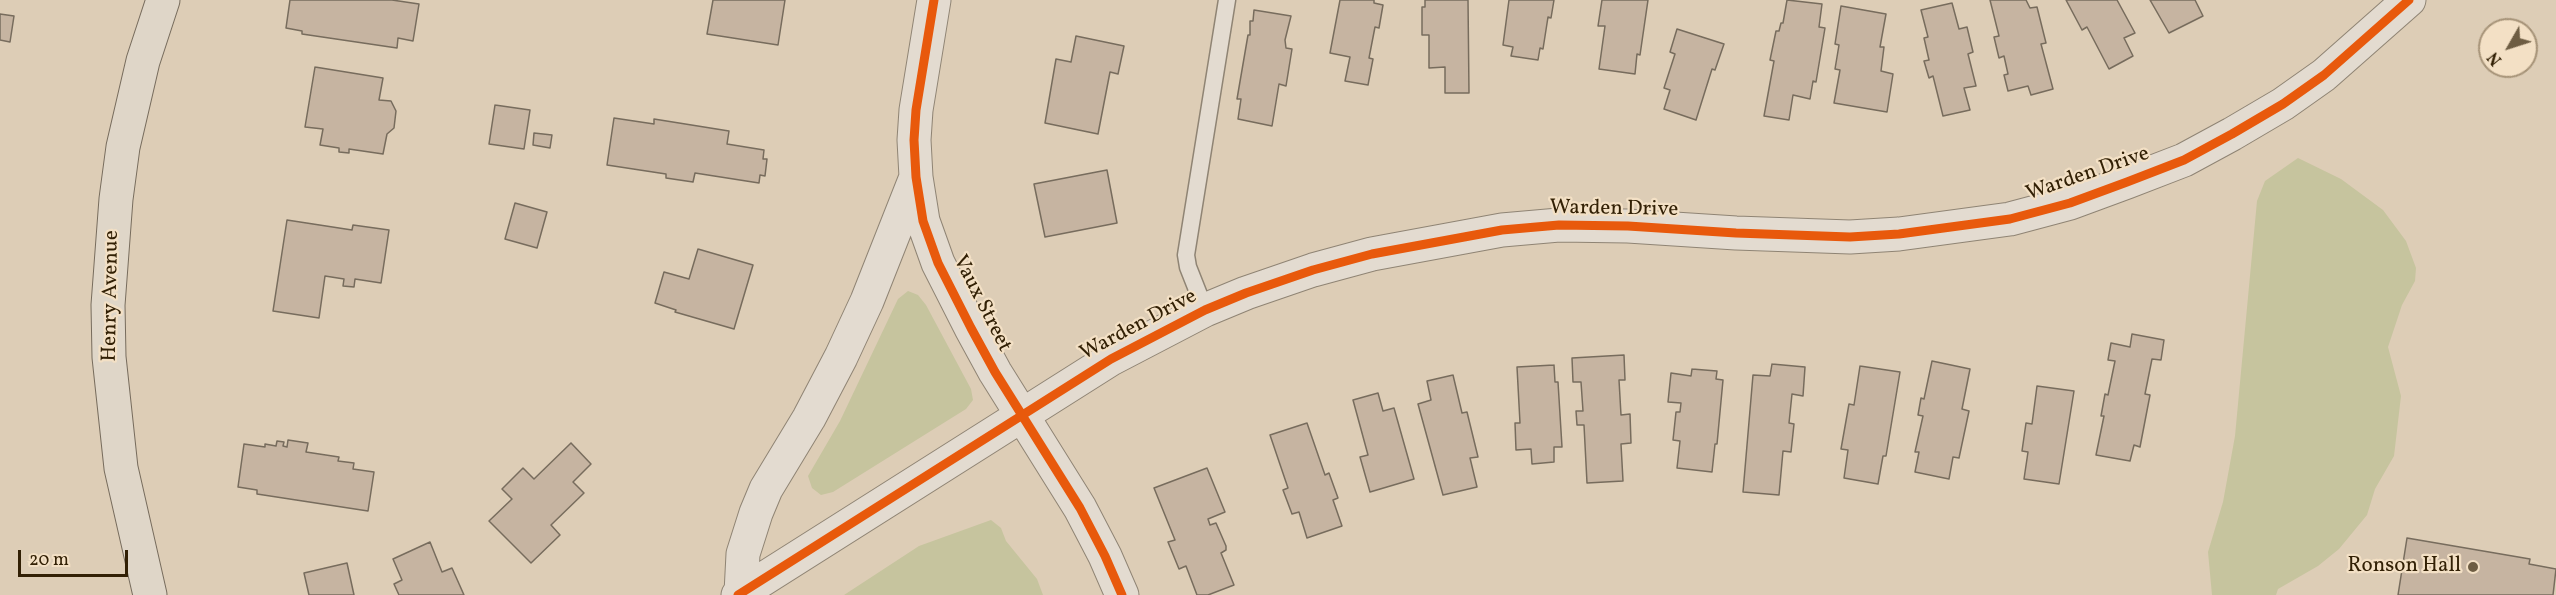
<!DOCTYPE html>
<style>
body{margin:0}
#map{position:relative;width:2556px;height:595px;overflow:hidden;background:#ddcdb6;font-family:Vollkorn,serif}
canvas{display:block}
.north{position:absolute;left:2478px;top:18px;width:60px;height:60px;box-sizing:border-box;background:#f3e0c5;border:2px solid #a69378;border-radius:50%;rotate:231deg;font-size:16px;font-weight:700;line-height:24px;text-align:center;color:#322005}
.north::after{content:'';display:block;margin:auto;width:21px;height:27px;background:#6e5d43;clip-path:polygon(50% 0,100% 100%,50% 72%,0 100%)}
.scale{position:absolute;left:18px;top:550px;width:110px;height:27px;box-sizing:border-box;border:3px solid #322005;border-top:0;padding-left:8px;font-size:18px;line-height:21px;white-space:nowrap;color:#322005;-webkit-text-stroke:4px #f3e0c5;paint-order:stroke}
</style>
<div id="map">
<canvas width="2556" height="595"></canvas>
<div class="north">N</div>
<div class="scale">20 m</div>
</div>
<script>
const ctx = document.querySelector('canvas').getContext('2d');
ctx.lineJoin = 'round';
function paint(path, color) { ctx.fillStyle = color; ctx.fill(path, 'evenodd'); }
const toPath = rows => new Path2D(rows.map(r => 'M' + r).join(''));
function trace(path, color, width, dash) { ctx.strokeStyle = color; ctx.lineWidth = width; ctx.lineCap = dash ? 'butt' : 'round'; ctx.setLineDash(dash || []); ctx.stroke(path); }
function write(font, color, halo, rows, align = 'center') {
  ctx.font = font + ' Vollkorn,serif'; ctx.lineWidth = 4.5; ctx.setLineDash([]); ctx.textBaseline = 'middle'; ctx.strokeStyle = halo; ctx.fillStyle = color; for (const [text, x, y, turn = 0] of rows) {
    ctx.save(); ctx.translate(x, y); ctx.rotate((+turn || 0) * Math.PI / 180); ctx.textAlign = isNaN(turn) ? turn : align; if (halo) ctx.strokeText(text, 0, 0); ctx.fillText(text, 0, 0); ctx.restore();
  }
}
paint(toPath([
 [2298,158,2341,179,2383,210,2406,241,2416,268,2415,281,2402,305,2388,347,2401,396,2394,456,2375,489,2367,515,2339,549,2318,566,2278,589,2276,595,2212,595,2208,552,2223,502,2235,436,2257,201,2265,181],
 [908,291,918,295,926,305,971,389,973,400,966,409,833,492,821,495,812,488,808,476,840,421,898,299],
 [991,520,1001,528,1006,541,1037,579,1043,595,844,595,919,546]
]), '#c6c49e');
const building = toPath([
 [290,0,392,0,419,4,413,41,398,38,397,48,302,34,302,31,286,28,290,0],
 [713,0,785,0,778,45,707,34,713,0],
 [1340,0,1374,0,1374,3,1383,5,1379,28,1375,27,1369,58,1373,59,1368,85,1345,81,1350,57,1330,53,1340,0],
 [1425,0,1468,0,1469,93,1445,93,1445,67,1429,68,1429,35,1422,35,1422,7,1425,7,1425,0],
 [1509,0,1554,0,1551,18,1548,17,1543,49,1540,48,1538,60,1511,56,1513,47,1503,45,1509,0],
 [1602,0,1648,0,1640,55,1637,54,1635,74,1599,69,1605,26,1598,26,1602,0],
 [1787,0,1822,4,1819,27,1825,28,1816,82,1813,81,1810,99,1793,95,1789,120,1764,116,1774,61,1770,60,1776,31,1779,31,1781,23,1783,23,1787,0],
 [1990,0,2026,0,2030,8,2037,7,2046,43,2041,44,2053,89,2031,95,2028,86,2008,91,2004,75,2008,74,2004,56,1999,58,1994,37,1999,36,1990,0],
 [2066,0,2117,0,2135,33,2124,38,2133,56,2109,69,2087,27,2082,30,2066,0],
 [2150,0,2195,0,2203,16,2169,33,2150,0],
 [1952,3,1959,29,1967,27,1973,52,1968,54,1976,86,1964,88,1970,110,1943,116,1933,76,1929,78,1924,61,1929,60,1924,38,1928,37,1921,10,1952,3],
 [1841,6,1886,14,1880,47,1884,47,1881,71,1893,74,1887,112,1834,103,1840,70,1835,69,1839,45,1835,44,1841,6],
 [1254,10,1291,16,1285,40,1286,48,1292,49,1286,86,1279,84,1272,126,1238,119,1241,99,1237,99,1248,35,1250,35,1250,21,1253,21,1254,10],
 [0,14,14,16,10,42,0,40,0,14],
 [1677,29,1724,44,1715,70,1712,69,1696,120,1664,109,1670,90,1664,88,1675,54,1670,52,1677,29],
 [1076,36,1124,46,1118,74,1110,72,1098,134,1045,123,1056,59,1071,62,1076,36],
 [315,67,383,78,379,100,391,101,396,111,394,128,387,134,383,154,349,149,349,153,339,152,339,148,320,145,323,129,305,127,315,67],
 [495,105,530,110,524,149,489,144,495,105],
 [614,118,654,124,654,119,729,131,727,144,764,150,763,159,767,159,765,176,760,175,759,183,695,173,693,182,666,178,666,174,607,165,614,118],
 [534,133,552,135,550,148,533,145,534,133],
 [1107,170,1117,223,1045,237,1034,184,1107,170],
 [515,203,547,212,537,248,505,239,515,203],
 [287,220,352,230,353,225,389,230,381,283,355,279,354,287,343,286,344,279,325,276,319,318,273,311,287,220],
 [698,249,753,265,734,329,675,312,676,310,655,303,664,272,689,279,698,249],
 [2132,334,2164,340,2161,360,2152,359,2145,394,2150,395,2140,447,2134,445,2130,461,2096,455,2104,416,2101,416,2105,394,2108,395,2115,361,2108,360,2111,343,2130,347,2132,334],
 [1624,355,1625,380,1619,380,1621,415,1630,414,1631,443,1621,444,1623,481,1587,483,1584,425,1577,425,1576,411,1583,411,1581,382,1573,382,1572,358,1624,355],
 [1932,361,1970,369,1962,409,1969,411,1959,458,1953,457,1949,479,1915,472,1919,452,1915,452,1923,416,1918,415,1921,398,1924,399,1932,361],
 [1772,364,1805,367,1803,396,1792,394,1789,423,1794,424,1791,452,1783,451,1779,495,1743,492,1753,375,1770,376,1772,364],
 [1554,365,1555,382,1558,382,1562,447,1554,447,1554,462,1532,464,1531,449,1516,450,1515,423,1520,423,1517,367,1554,365],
 [1860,366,1900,372,1886,456,1883,456,1878,484,1844,478,1848,450,1841,449,1849,404,1854,405,1860,366],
 [1692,369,1717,371,1716,379,1723,380,1717,444,1715,444,1712,472,1677,468,1680,441,1673,440,1676,412,1680,412,1681,403,1668,402,1671,373,1691,376,1692,369],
 [1453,375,1462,413,1467,412,1478,457,1470,458,1477,487,1443,495,1418,404,1431,400,1427,381,1453,375],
 [2037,386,2074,391,2059,484,2024,479,2028,452,2022,451,2026,423,2032,424,2037,386],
 [1378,393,1383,411,1394,408,1414,479,1370,492,1360,457,1368,455,1353,400,1378,393],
 [1307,423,1325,475,1329,473,1338,498,1333,500,1342,526,1307,538,1299,512,1292,514,1283,490,1288,488,1270,435,1307,423],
 [288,440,308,443,306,452,339,457,338,461,354,463,353,469,374,472,368,511,257,494,257,490,238,487,244,444,265,447,265,444,276,446,277,441,284,442,283,446,287,447,288,440],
 [571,443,591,464,573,482,584,493,551,525,560,535,531,563,489,521,512,499,502,489,523,468,534,479,571,443],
 [1207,468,1225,512,1208,519,1210,525,1216,523,1226,546,1226,550,1221,553,1234,585,1208,595,1197,595,1186,566,1179,569,1168,542,1175,540,1154,488,1207,468],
 [2407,538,2530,559,2529,564,2556,569,2553,595,2398,595,2407,538],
 [430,542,442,572,452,568,464,595,399,595,394,584,402,580,393,559,430,542],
 [347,563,354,595,309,595,304,573,347,563]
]);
paint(building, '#c6b4a1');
trace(building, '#776c5d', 1.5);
const lane = toPath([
 [1205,310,1188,267,1186,255,1227,0]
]);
const street = toPath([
 [934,0,916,110,914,140,916,177,923,221,938,263,971,328,995,372,1080,508,1105,556,1122,595],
 [741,593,743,554,756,513,766,489,809,418,841,357,867,301,916,177],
 [738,595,1111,359,1205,310,1246,293,1313,270,1372,254,1502,230,1559,225,1628,226,1736,233,1850,237,1899,234,2010,219,2070,203,2127,182,2184,160,2232,134,2283,104,2324,75,2409,0]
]);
const primary = toPath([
 [150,595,121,468,109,357,108,305,116,199,123,147,143,61,163,0]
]);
trace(lane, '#8f8474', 19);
trace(street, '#8f8474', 35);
trace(primary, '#776c5d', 35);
trace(lane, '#e3dbd0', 16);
trace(street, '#e3dbd0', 33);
trace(primary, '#dfd6c8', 33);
trace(toPath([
 [934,0,916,110,914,140,916,177,923,221,938,263,971,328,995,372,1080,508,1105,556,1122,595],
 [738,595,1111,359,1205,310,1246,293,1313,270,1372,254,1502,230,1559,225,1628,226,1736,233,1850,237,1899,234,2010,219,2070,203,2127,182,2184,160,2232,134,2283,104,2324,75,2409,0]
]), '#e8590c', 9);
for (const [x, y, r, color] of [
 [2473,567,6,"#6e5d43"]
]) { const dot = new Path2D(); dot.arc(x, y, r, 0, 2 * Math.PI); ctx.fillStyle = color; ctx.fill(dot); trace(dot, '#f3e0c5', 2); }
write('21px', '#322005', '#f3e0c5', [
 ["Warden Drive",2088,175,-19],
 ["Warden Drive",1614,210,1],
 ["Henry Avenue",112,296,-89],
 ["Vaux Street",981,304,63],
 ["Warden Drive",1139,326,-28]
]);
write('21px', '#322005', '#f3e0c5', [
 ["Ronson Hall",2461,567]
], 'right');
</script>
